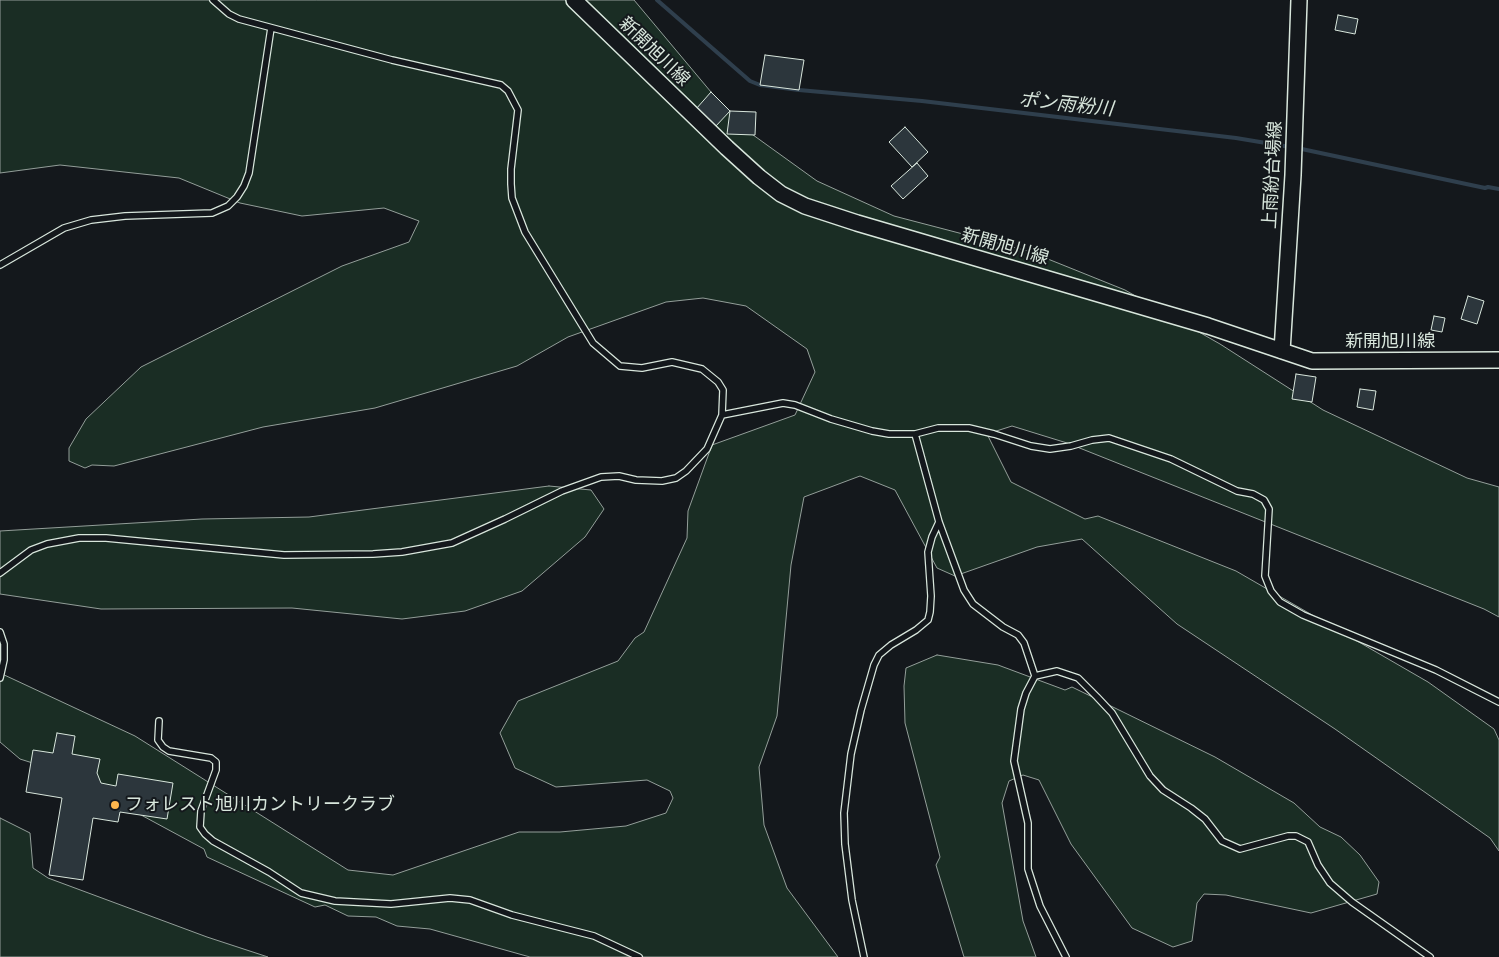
<!DOCTYPE html>
<meta charset="utf-8">
<style>
body{margin:0}
canvas{display:block;background:#14181c}
</style>
<canvas width="1499" height="957"></canvas>
<script>
const ctx = document.querySelector('canvas').getContext('2d');
ctx.lineJoin = 'round';
function paint(path, color) { ctx.fillStyle = color; ctx.fill(path, 'evenodd'); }
const toPath = rows => new Path2D(rows.map(r => 'M' + r).join(''));
function trace(path, color, width, dash) { ctx.strokeStyle = color; ctx.lineWidth = width; ctx.lineCap = dash ? 'butt' : 'round'; ctx.setLineDash(dash || []); ctx.stroke(path); }
function write(font, color, halo, rows, align = 'center') {
  ctx.font = font + ' "Fira Sans Condensed","Noto Sans JP",sans-serif'; ctx.lineWidth = 4; ctx.setLineDash([]); ctx.textBaseline = 'middle'; ctx.strokeStyle = halo; ctx.fillStyle = color; for (const [text, x, y, turn = 0] of rows) {
    ctx.save(); ctx.translate(x, y); ctx.rotate((+turn || 0) * Math.PI / 180); ctx.textAlign = isNaN(turn) ? turn : align; if (halo) ctx.strokeText(text, 0, 0); ctx.fillText(text, 0, 0); ctx.restore();
  }
}
const green = toPath([
 [0,0,634,0,711,92,730,111,742,127,817,181,894,216,1028,251,1125,290,1220,344,1323,410,1467,478,1499,487,1499,617,1484,609,1067,443,1012,426,987,434,1011,482,1085,519,1098,516,1236,571,1428,682,1494,729,1499,740,1499,851,1490,838,1335,729,1177,624,1082,539,1037,547,955,576,937,568,895,490,860,476,804,497,791,565,777,716,759,767,764,825,787,888,838,957,530,957,430,929,397,926,376,917,348,916,325,905,315,907,207,857,204,849,117,802,77,777,20,759,0,742,0,673,135,736,348,870,393,875,519,832,560,832,626,826,666,813,673,798,670,791,647,780,556,787,515,768,500,733,518,701,618,661,635,638,644,632,687,538,688,511,712,445,795,415,815,372,807,349,746,306,703,298,666,302,568,337,517,366,375,408,263,427,114,466,92,465,85,468,69,461,69,448,86,419,141,367,342,266,409,242,419,221,384,208,302,216,240,203,179,178,60,165,0,173,0,0],
 [549,486,591,490,604,509,585,537,522,591,465,611,402,619,292,608,101,609,0,594,0,531,202,519,309,517,549,486],
 [937,655,998,665,1065,690,1072,687,1215,757,1294,803,1320,827,1341,837,1360,855,1379,882,1377,894,1311,913,1226,895,1204,894,1197,903,1192,941,1173,947,1132,928,1071,844,1039,780,1023,775,1009,781,1002,803,1023,921,1036,957,964,957,936,865,940,857,905,723,904,686,906,668,937,655],
 [0,818,30,833,33,868,48,878,207,937,268,957,0,957,0,818]
]);
paint(green, '#1a2d24');
trace(green, '#939e99', 1);
trace(toPath([
 [657,0,750,81,760,85,799,90,922,101,1236,138,1290,147],
 [1297,148,1485,188,1488,187,1499,189]
]), '#2f3f4d', 4);
const building = toPath([
 [1338,15,1358,19,1355,34,1335,30,1338,15],
 [765,55,804,60,799,90,760,85,765,55],
 [711,92,730,111,715,127,696,109,711,92],
 [730,111,756,112,755,135,727,134,730,111],
 [905,127,928,152,912,167,889,142,905,127],
 [917,163,928,176,903,199,891,186,917,163],
 [1468,296,1484,301,1477,324,1461,319,1468,296],
 [1434,316,1445,318,1442,332,1431,330,1434,316],
 [1296,374,1316,377,1312,402,1292,399,1296,374],
 [1360,389,1376,391,1373,410,1357,407,1360,389],
 [57,733,75,736,72,754,100,759,97,773,101,783,116,786,118,774,173,783,167,819,120,812,118,822,93,818,83,880,49,875,62,798,26,792,33,750,53,753,57,733]
]);
paint(building, '#2c363c');
trace(building, '#d8e6dc', 1);
const lane = toPath([
 [0,265,64,228,91,220,125,216,212,213,228,206,237,197,244,186,249,173,271,28],
 [722,415,783,403,795,405,831,419,872,431,889,434,915,434,938,428,969,428,994,434,1031,446,1050,449,1071,446,1092,440,1109,438,1171,459,1237,491,1253,494,1264,500,1269,509,1265,576,1271,591,1280,602,1303,615,1436,670,1499,702],
 [915,434,939,522,964,590,973,604,1003,627,1018,635,1024,643,1035,676,1026,693,1021,709,1014,761,1028,823,1028,869,1040,906,1066,957],
 [0,573,31,550,47,544,79,538,106,538,284,555,373,554,402,552,452,543,505,519,562,491,601,477,619,476,636,480,662,481,676,478,686,471,707,449,722,415,723,390,718,382,702,369,672,362,642,368,620,366,593,343,525,232,512,198,511,184,511,169,518,110,508,91,501,85,392,60,239,19,229,14,213,0],
 [0,632,4,644,4,660,0,678],
 [1035,676,1057,671,1078,678,1097,697,1112,713,1150,776,1163,790,1191,808,1205,819,1222,841,1240,849,1288,836,1296,836,1308,842,1318,865,1330,883,1352,902,1430,957],
 [159,721,158,740,163,747,169,751,211,758,216,762,216,770,201,811,200,827,205,834,213,841,269,872,301,893,335,901,391,904,450,898,470,900,512,915,594,936,639,957],
 [864,957,852,900,845,844,844,813,851,754,861,710,874,665,879,655,891,645,916,630,928,620,930,612,931,596,928,552,932,537,939,522]
]);
const secondary = toPath([
 [574,0,727,148,759,177,781,194,805,206,857,223,1208,326,1312,361,1499,360],
 [1282,351,1293,175,1299,0]
]);
trace(lane, '#d8e6dc', 8);
trace(secondary, '#d8e6dc', 18);
trace(lane, '#14181c', 5.5);
trace(secondary, '#14181c', 15);
for (const [x, y, r, color] of [
 [115,805,5,"#ffb74d"]
]) { const dot = new Path2D(); dot.arc(x, y, r, 0, 2 * Math.PI); ctx.fillStyle = color; ctx.fill(dot); trace(dot, '#14181c', 2); }
write('18px', '#d8e6dc', '#14181c', [
 ["新開旭川線",654,52,44],
 ["上雨紛台場線",1273,175,-87],
 ["新開旭川線",1005,247,16],
 ["新開旭川線",1390,342]
]);
write('18px', '#d8e6dc', '#14181c', [
 ["フォレスト旭川カントリークラブ",125,805]
], 'left');
write('italic 19px', '#d8e6dc', '#14181c', [
 ["ポン雨粉川",1066,105,6]
]);
</script>
